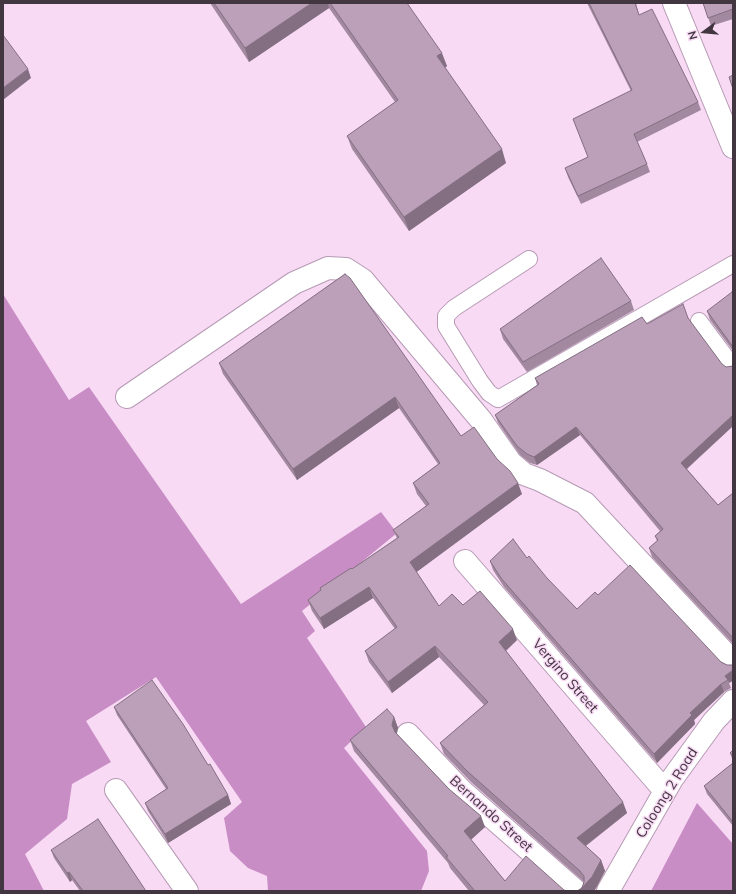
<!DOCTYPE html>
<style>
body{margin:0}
#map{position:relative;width:736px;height:894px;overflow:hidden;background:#f8daf5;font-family:Mulish,sans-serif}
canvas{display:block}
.frame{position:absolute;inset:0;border:4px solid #423641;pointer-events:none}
.north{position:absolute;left:684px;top:12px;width:40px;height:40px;-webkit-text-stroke:3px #f8daf5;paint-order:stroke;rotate:254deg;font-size:11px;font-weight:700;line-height:16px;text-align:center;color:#423641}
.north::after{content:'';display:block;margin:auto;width:14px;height:18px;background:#423641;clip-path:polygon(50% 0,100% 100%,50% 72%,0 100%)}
</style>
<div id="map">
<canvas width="736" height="894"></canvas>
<div class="frame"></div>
<div class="north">N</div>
</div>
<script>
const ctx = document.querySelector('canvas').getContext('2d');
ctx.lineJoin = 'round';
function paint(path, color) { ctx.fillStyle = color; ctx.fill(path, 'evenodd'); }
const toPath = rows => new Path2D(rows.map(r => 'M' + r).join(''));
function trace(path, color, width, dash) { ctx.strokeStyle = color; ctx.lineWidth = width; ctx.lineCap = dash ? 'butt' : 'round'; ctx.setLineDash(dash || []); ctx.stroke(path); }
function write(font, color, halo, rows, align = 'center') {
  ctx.font = font + ' Mulish,sans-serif'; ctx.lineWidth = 3; ctx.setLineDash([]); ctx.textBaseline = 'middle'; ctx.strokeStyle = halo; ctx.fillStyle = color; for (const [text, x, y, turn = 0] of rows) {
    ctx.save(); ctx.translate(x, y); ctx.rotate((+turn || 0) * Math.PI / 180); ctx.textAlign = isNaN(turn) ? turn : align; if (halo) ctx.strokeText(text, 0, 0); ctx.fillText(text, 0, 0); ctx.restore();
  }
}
paint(toPath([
 [3,294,69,400,89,387,241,604,381,512,397,533,302,611,315,631,307,638,366,727,344,748,427,851,429,871,421,891,268,891,267,876,248,868,230,851,224,818,242,802,156,677,86,721,111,762,72,784,67,819,25,854,44,891,3,891],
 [697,803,733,844,733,891,651,891]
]), '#c98dc5');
const lane = toPath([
 [529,259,454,308,446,316,446,326,480,381,489,393,498,399,733,264],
 [699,321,733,367]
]);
const street = toPath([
 [674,3,733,147],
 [127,397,294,283,328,268,346,269,363,280,481,420,511,463,524,474,540,480,585,503,733,662],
 [465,561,665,791],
 [408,734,462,791,576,891],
 [116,790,187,891],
 [608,891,672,779,714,721,733,701]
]);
trace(lane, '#b69ab4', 18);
trace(street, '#b69ab4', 24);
trace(lane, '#fff', 16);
trace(street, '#fff', 22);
paint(toPath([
 [210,3,407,3,447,66,445,68,506,163,409,231,352,149,347,136,395,102,329,8,249,62],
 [587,3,636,3,639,15,698,102,701,110,637,142,647,164,650,172,581,204,568,177,565,168,588,157,573,119,631,91],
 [703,3,733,3,733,19,711,26],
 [345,274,461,436,522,494,416,572,439,606,463,605,517,640,506,651,627,813,586,846,601,860,605,871,596,888,594,891,577,891,582,888,584,882,471,782,444,754,440,743,484,705,439,657,392,693,369,662,365,651,395,629,373,598,324,629,312,611,308,600,321,591,320,588,352,569,397,538,393,530,426,506,417,494,413,483,438,464,399,408,297,480,223,374,219,363],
 [733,294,733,351,710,320,707,311],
 [631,301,634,310,527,372,503,339,500,329],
 [647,324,733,426,687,469,718,505,733,493,733,644,652,557,649,548,657,541,655,536,660,531,580,435,537,465,530,463,520,455,498,423,495,415,537,385,535,378],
 [527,558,577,609,598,595,727,665,729,683,731,688,724,692,694,720,695,724,657,763,504,587,493,570,490,561],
 [114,707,208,765,228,795,231,804,168,843,148,811,145,803,166,789,117,715],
 [394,717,398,728,396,733,485,827,471,840,505,881,564,890,567,891,469,891,450,868,448,863,354,751,350,740],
 [733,750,733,761,730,753],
 [733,763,733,826,707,794,704,786],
 [51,850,146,891,80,891,72,880,70,882,54,858]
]), '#a2899f');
paint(toPath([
 [312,3,328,3,329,8,249,62,245,48],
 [442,53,447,66,442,70,437,56],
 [28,69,31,78,3,100,3,88],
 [502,149,506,163,409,231,404,217],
 [395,397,399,408,297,480,293,469],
 [733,415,733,426,684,471,681,463],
 [576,427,580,435,537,465,534,457],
 [518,483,522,494,414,574,410,562],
 [369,587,373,598,324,629,320,618],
 [513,629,517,640,503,653,499,642],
 [435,646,439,657,392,693,388,682],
 [733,670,733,681,729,683,728,680,725,676],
 [721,684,724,692,694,720,695,724,657,763,654,754,690,713],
 [394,717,398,728,396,737,392,725],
 [228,795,231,804,168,843,165,834],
 [623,802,627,813,581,849,577,838],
 [481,816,485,827,468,842,464,831],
 [601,860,605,871,596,888,594,891,579,891],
 [69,872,72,880,70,882,67,873]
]), '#846f82');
const building = toPath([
 [214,3,312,3,245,48,214,3],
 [330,3,407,3,442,53,437,56,502,149,404,217,347,136,398,100,330,3],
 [589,3,635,3,639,15,652,9,698,102,634,134,647,164,578,196,565,168,588,157,573,119,632,90,589,3],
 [703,3,733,3,733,9,708,18,703,3],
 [3,35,28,69,3,88,3,35],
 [733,75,733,89,729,77,733,75],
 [601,258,631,301,523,362,500,329,601,258],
 [345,274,350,278,461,436,474,427,497,459,510,471,518,483,410,562,439,606,452,594,463,605,480,591,513,629,499,642,623,802,577,838,601,860,592,877,579,891,577,891,582,888,584,882,584,876,580,871,467,771,440,743,488,702,435,646,388,682,365,651,397,627,369,587,320,618,308,600,321,590,320,588,351,568,352,569,399,537,393,530,429,504,413,483,440,463,395,397,293,469,219,363,345,274],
 [732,292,733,294,733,347,707,311,732,292],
 [683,304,688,318,722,364,726,367,733,366,733,415,681,463,718,505,733,493,733,638,649,548,658,540,655,536,663,529,576,427,534,457,527,454,517,446,495,415,539,384,535,378,642,317,647,324,683,304],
 [513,539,527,558,529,556,547,578,577,609,595,592,598,595,630,565,721,662,727,665,733,665,733,670,725,676,728,680,721,684,690,713,692,715,654,754,501,578,490,561,513,539],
 [152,680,183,724,208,765,210,764,228,795,165,834,145,803,168,788,114,707,152,680],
 [387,709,394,717,392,725,395,732,449,789,481,816,464,831,505,881,526,856,564,890,567,891,475,891,446,857,448,856,350,740,387,709],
 [733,750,733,756,730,753,733,750],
 [733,763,733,822,704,786,733,763],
 [98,819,146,891,83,891,69,872,67,873,51,850,98,819]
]);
paint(building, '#bc9fb9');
trace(building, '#846f82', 1);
write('14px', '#423641', '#f8daf5', [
 ["Vergino Street",565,676,49],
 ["Coloong 2 Road",667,793,-58],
 ["Bernando Street",491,814,42]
]);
</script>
